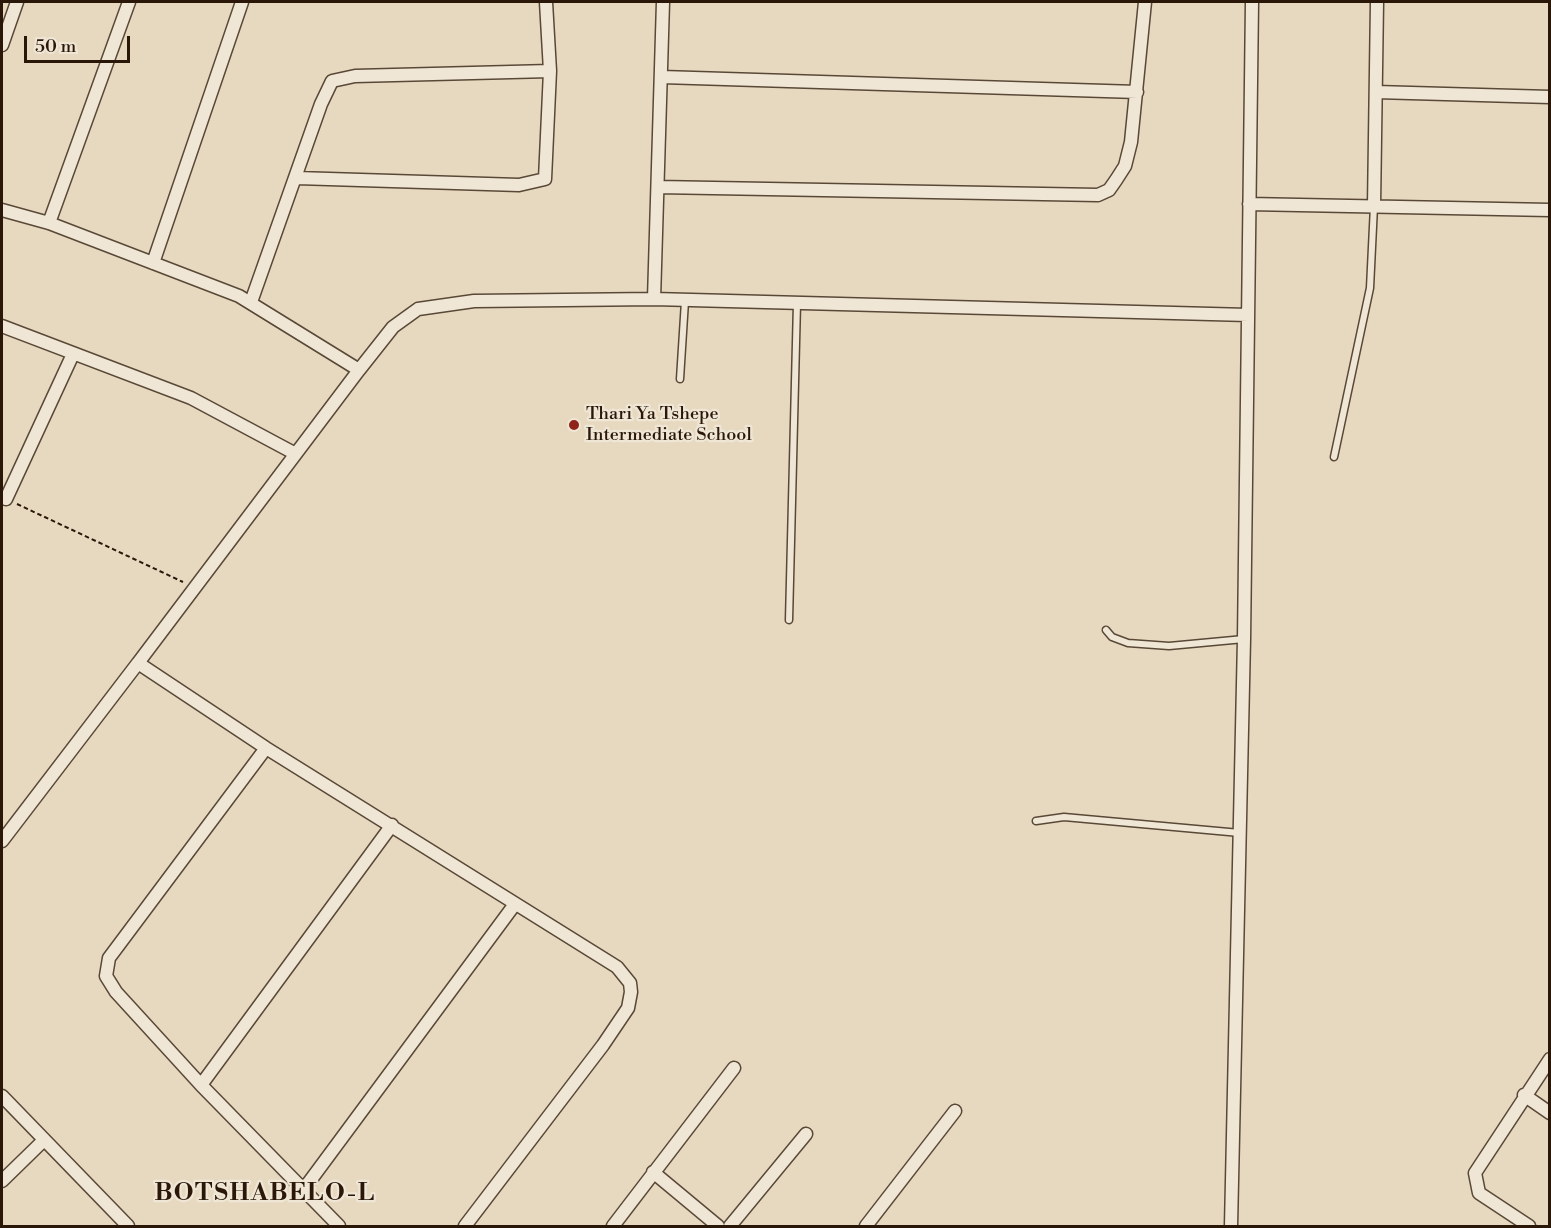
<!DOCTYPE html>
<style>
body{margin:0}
#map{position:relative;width:1551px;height:1228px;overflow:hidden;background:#e7d9c0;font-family:"Libre Bodoni",serif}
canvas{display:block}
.frame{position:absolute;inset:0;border:3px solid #2a1708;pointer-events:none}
.scale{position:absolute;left:24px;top:36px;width:106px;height:27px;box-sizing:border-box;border:3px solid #2a1708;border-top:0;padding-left:8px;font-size:18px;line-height:21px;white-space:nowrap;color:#2a1708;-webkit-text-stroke:4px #efe6d6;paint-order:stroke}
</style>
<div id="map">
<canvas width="1551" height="1228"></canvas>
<div class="frame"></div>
<div class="scale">50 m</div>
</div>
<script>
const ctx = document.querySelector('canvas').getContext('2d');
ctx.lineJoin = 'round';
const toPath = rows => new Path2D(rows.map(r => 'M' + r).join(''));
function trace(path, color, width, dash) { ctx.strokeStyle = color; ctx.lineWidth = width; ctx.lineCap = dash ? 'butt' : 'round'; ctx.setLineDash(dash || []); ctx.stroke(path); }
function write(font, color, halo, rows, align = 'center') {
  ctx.font = font + ' "Libre Bodoni",serif'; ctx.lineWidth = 4.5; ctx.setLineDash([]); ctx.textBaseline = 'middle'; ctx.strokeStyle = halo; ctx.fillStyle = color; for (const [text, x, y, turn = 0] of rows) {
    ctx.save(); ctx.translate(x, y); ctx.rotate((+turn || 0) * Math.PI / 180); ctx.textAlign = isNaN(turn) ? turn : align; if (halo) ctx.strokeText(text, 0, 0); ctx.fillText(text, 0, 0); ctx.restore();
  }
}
const lane = toPath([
 [680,379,685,301],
 [1334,457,1370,288,1374,206],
 [789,620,797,303],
 [1106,630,1112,637,1128,643,1169,646,1244,639],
 [1036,821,1064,817,1240,833]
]);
const street = toPath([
 [2,45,17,2],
 [662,77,1137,92],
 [1376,92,1550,97],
 [297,178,519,185,545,179,550,71,546,2],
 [658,187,1098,195,1109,190,1116,180,1125,166,1131,142,1145,2],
 [1249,204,1550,210],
 [1374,206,1377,2],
 [2,210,49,223,239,296,359,370],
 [49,223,129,2],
 [153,263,242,2],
 [654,299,663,2],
 [251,302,321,104,332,81,355,76,550,71],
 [2,326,191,398,294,453],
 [6,499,73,354],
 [138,663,359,370,393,327,418,309,474,301,654,299,1248,315],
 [266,748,109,958,106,976,116,992,201,1085,339,1226],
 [2,841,138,663,266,748,617,967,630,983,631,992,628,1008,603,1045,465,1226],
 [201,1085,392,825],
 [1524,1095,1550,1113],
 [2,1096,128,1226],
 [653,1172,718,1226],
 [2,1181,43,1141],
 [304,1189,515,904],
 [613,1226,734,1068],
 [730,1226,806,1134],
 [866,1226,955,1111],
 [1231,1226,1244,639,1252,2],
 [1529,1226,1479,1193,1475,1173,1550,1059]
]);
trace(lane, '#594836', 9);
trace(street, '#594836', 15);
trace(toPath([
 [17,504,183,582]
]), '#2a1708', 2, [4.5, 3]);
trace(lane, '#efe6d6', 6);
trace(street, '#efe6d6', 12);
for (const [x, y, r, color] of [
 [574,425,6,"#8f2418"]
]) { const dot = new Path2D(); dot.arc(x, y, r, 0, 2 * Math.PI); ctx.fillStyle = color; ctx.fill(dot); trace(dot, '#efe6d6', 2); }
write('18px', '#2a1708', '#efe6d6', [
 ["Thari Ya Tshepe",586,415],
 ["Intermediate School",586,436]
], 'left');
ctx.letterSpacing = '1.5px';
write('bold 24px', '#2a1708', '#efe6d6', [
 ["BOTSHABELO-L",265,1194]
]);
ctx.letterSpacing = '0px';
</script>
